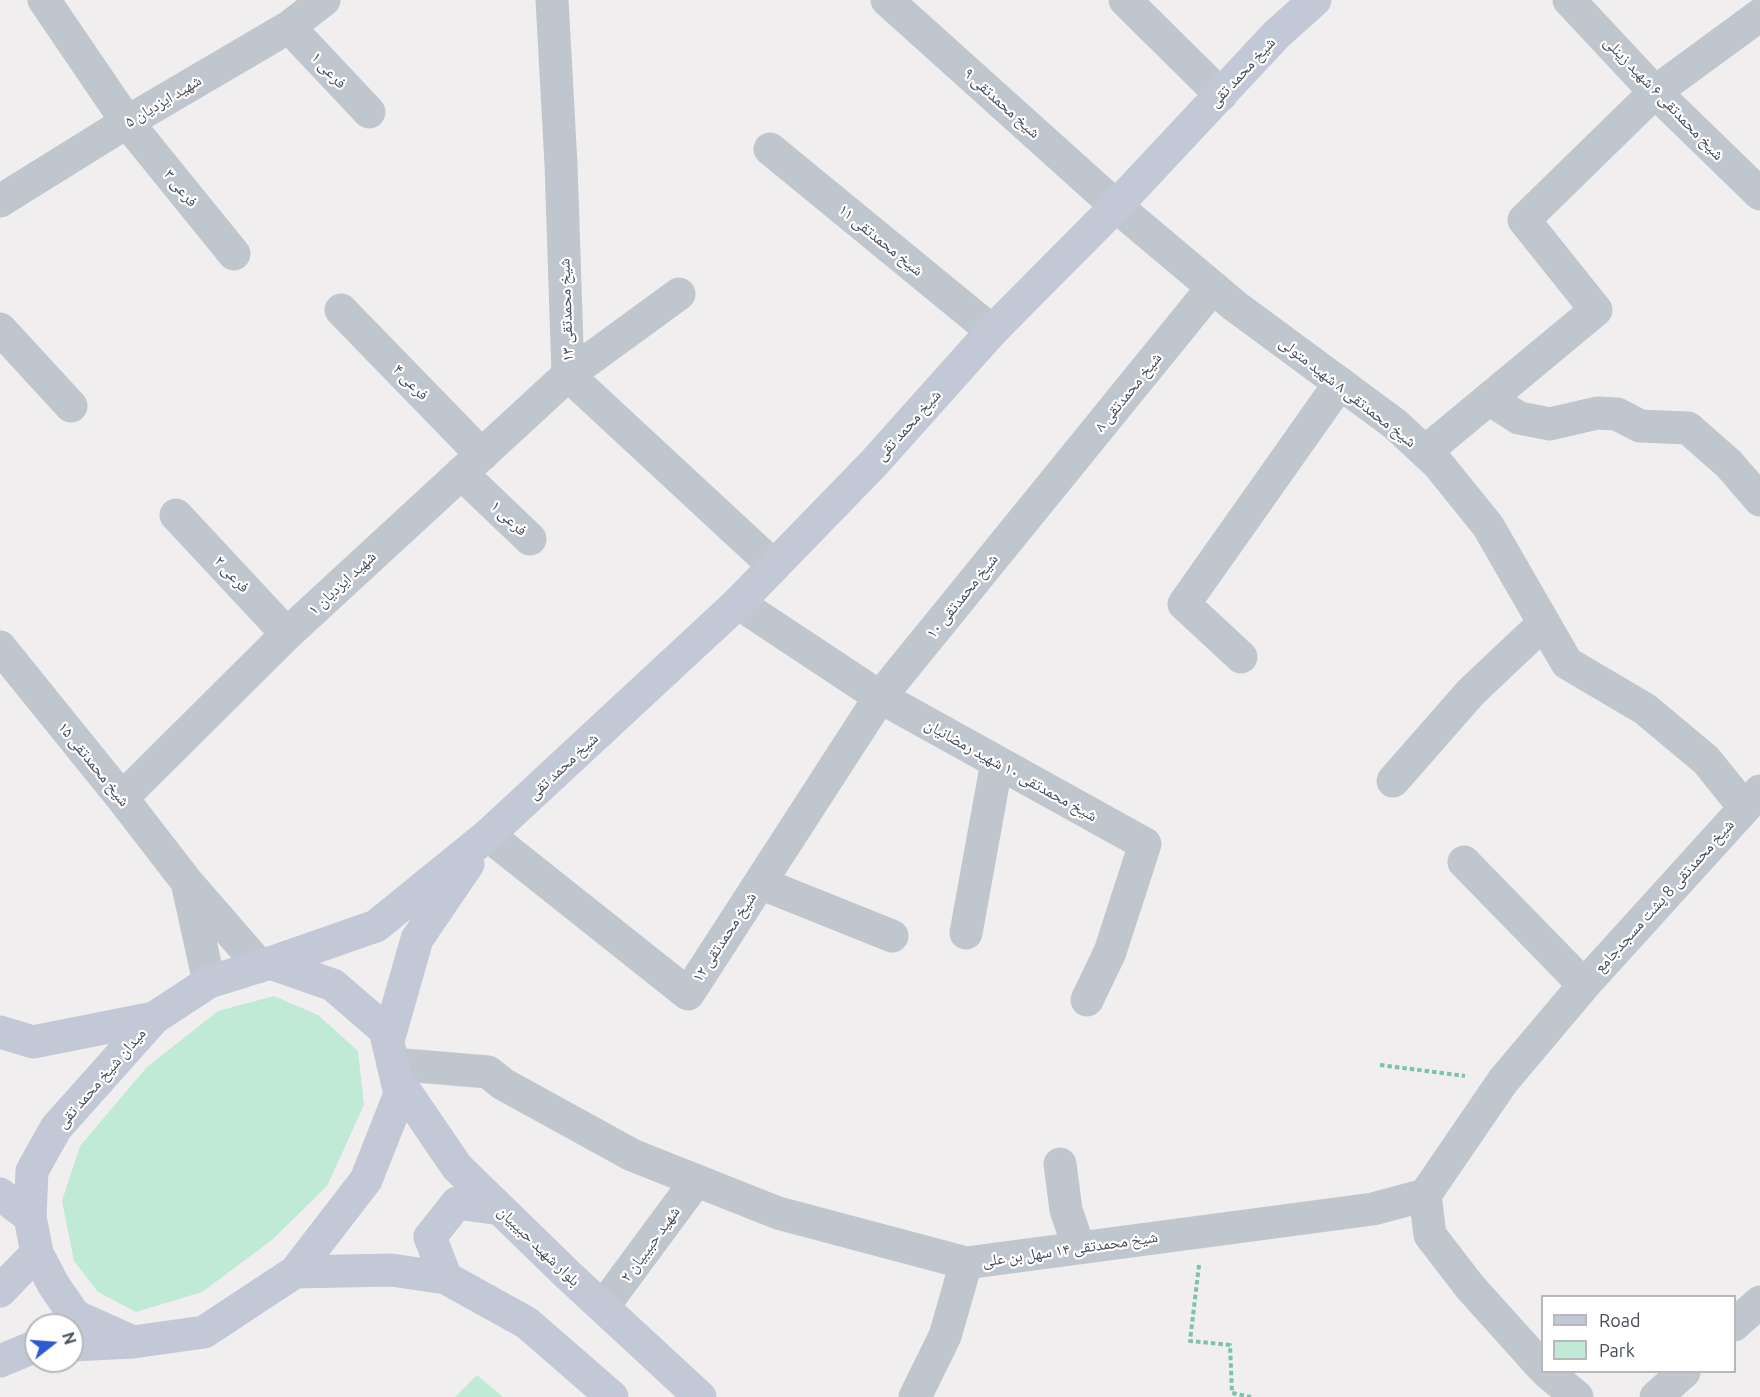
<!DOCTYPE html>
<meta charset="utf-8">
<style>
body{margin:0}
#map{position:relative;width:1760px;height:1397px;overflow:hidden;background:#f0eeee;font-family:Ubuntu,sans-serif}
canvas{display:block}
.legend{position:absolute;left:1541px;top:1295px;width:195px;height:78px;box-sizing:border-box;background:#fff;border:2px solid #b6b8bd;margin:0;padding:8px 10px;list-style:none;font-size:18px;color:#484e59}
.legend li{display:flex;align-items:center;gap:12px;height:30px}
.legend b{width:30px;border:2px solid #b6b8bd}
.north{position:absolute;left:24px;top:1313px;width:60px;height:60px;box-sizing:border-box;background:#fff;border:2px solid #b6b8bd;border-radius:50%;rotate:73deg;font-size:16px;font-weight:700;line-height:24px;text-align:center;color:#484e59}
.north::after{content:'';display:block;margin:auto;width:21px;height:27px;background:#2b5bcd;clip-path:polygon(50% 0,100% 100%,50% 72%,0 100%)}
</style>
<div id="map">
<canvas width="1760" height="1397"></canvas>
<ul class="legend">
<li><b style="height:8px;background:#c2c8d5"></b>Road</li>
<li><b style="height:16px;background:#c0ead6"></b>Park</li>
</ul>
<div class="north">N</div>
</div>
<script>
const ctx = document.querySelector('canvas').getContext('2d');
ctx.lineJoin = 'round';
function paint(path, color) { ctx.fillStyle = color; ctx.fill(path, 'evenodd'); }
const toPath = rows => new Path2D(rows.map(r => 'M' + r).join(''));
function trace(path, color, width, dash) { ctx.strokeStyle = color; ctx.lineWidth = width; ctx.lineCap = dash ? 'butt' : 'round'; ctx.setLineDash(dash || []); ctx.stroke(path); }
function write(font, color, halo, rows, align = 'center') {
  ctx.font = font + ' Ubuntu,"Noto Naskh Arabic",sans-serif'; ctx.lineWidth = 4.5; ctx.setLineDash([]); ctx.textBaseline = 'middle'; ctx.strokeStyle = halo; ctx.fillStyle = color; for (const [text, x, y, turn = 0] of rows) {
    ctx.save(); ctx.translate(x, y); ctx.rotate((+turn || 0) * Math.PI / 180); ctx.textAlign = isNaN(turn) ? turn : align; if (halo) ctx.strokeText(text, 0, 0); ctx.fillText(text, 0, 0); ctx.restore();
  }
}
paint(toPath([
 [274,996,318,1015,358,1051,364,1105,327,1186,272,1240,202,1292,136,1312,98,1292,74,1261,62,1201,80,1146,147,1067,218,1011],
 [477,1375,503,1397,455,1397]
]), '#c0ead6');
trace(toPath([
 [1380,1065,1465,1076],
 [1199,1265,1190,1341,1230,1345,1232,1393,1251,1397]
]), '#7bc4ab', 4, [4.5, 3]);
trace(toPath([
 [44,0,127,122,234,254],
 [552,0,561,164,568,375,774,566],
 [887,0,1116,206,1235,306,1395,424,1438,464,1488,526,1567,663,1645,709,1706,760,1744,807],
 [1125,0,1221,95],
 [1569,0,1655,92,1760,194],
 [289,27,369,112],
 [770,149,992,331],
 [0,201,127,122,289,27,324,0],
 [341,310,482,455],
 [0,329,71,406],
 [1489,399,1519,418,1550,424,1597,413,1617,414,1640,426,1688,428,1729,464,1760,500],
 [1425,452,1596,310,1524,220,1655,92,1760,15],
 [461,473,530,539],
 [176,515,287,634],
 [738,603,880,697,1145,844,1110,952,1087,1000],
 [0,647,122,798,187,882],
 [1241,657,1184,604,1340,383],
 [1393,781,1471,692,1543,624],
 [122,798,287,634,568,375,679,294],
 [488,835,688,994,880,697,1213,287],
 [1464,862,1584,985,1760,791],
 [760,883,892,936],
 [966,933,997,762],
 [209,982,187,882,260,966],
 [393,1064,488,1072,503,1084,632,1155,778,1213,966,1263,1373,1209,1425,1195,1430,1235,1470,1287,1542,1367],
 [1060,1164,1066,1210,1079,1248],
 [1425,1195,1503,1081,1584,985],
 [603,1307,696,1181],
 [1734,1325,1760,1302],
 [1547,1372,1577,1397],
 [915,1397,945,1336,966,1263],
 [1656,1397,1684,1372]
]), '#c0c6ce', 33);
trace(toPath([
 [270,963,376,926,488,835,738,603,873,464,992,331,1116,206,1277,34,1315,0],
 [0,1032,33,1042,154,1018],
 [388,1041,417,939,468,864],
 [397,1079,457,1167,567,1274,700,1397],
 [0,1194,30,1217],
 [295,1272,391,1270,446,1278,527,1323,612,1397],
 [446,1278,430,1237,457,1203,500,1209],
 [0,1291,37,1253],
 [72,1345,133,1342,204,1332,295,1272,366,1180,400,1094,385,1030,333,985,270,963,209,982,154,1018,56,1128,32,1171,30,1217,37,1253,53,1284,75,1316,133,1342],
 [0,1361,36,1346]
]), '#c2c8d5', 33);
write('16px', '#484e59', '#fff', [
 ["فرعی ۱",329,70,47],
 ["شیخ محمد تقی",1242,72,-47],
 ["شیخ محمدتقی ۶ شهید زینلی",1664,98,46],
 ["شهید ایزدیان ۵",163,101,-31],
 ["شیخ محمدتقی ۹",1002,103,42],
 ["فرعی ۳",181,188,51],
 ["شیخ محمدتقی ۱۱",881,240,39],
 ["شیخ محمدتقی ۱۳",566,310,-92],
 ["فرعی ۴",411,382,46],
 ["شیخ محمدتقی ۸",1128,392,-51],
 ["شیخ محمدتقی ۸ شهید متولی",1348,392,38],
 ["شیخ محمد تقی",908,425,-48],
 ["فرعی ۱",509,518,43],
 ["فرعی ۲",232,574,47],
 ["شهید ایزدیان ۱",342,583,-43],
 ["شیخ محمدتقی ۱۰",962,596,-51],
 ["شیخ محمدتقی ۱۵",94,764,51],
 ["شیخ محمد تقی",563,766,-43],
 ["شیخ محمدتقی ۱۰ شهید رمضانیان",1011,770,29],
 ["شیخ محمدتقی 8 پشت مسجدجامع",1664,896,-48],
 ["شیخ محمدتقی ۱۲",724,937,-57],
 ["میدان شیخ محمد تقی",101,1078,-49],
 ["شهید حبیبیان ۲",650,1244,-54],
 ["بلوار شهید حبیبیان",539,1246,44],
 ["شیخ محمدتقی ۱۴ سهل بن علی",1070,1249,-8]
]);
</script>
